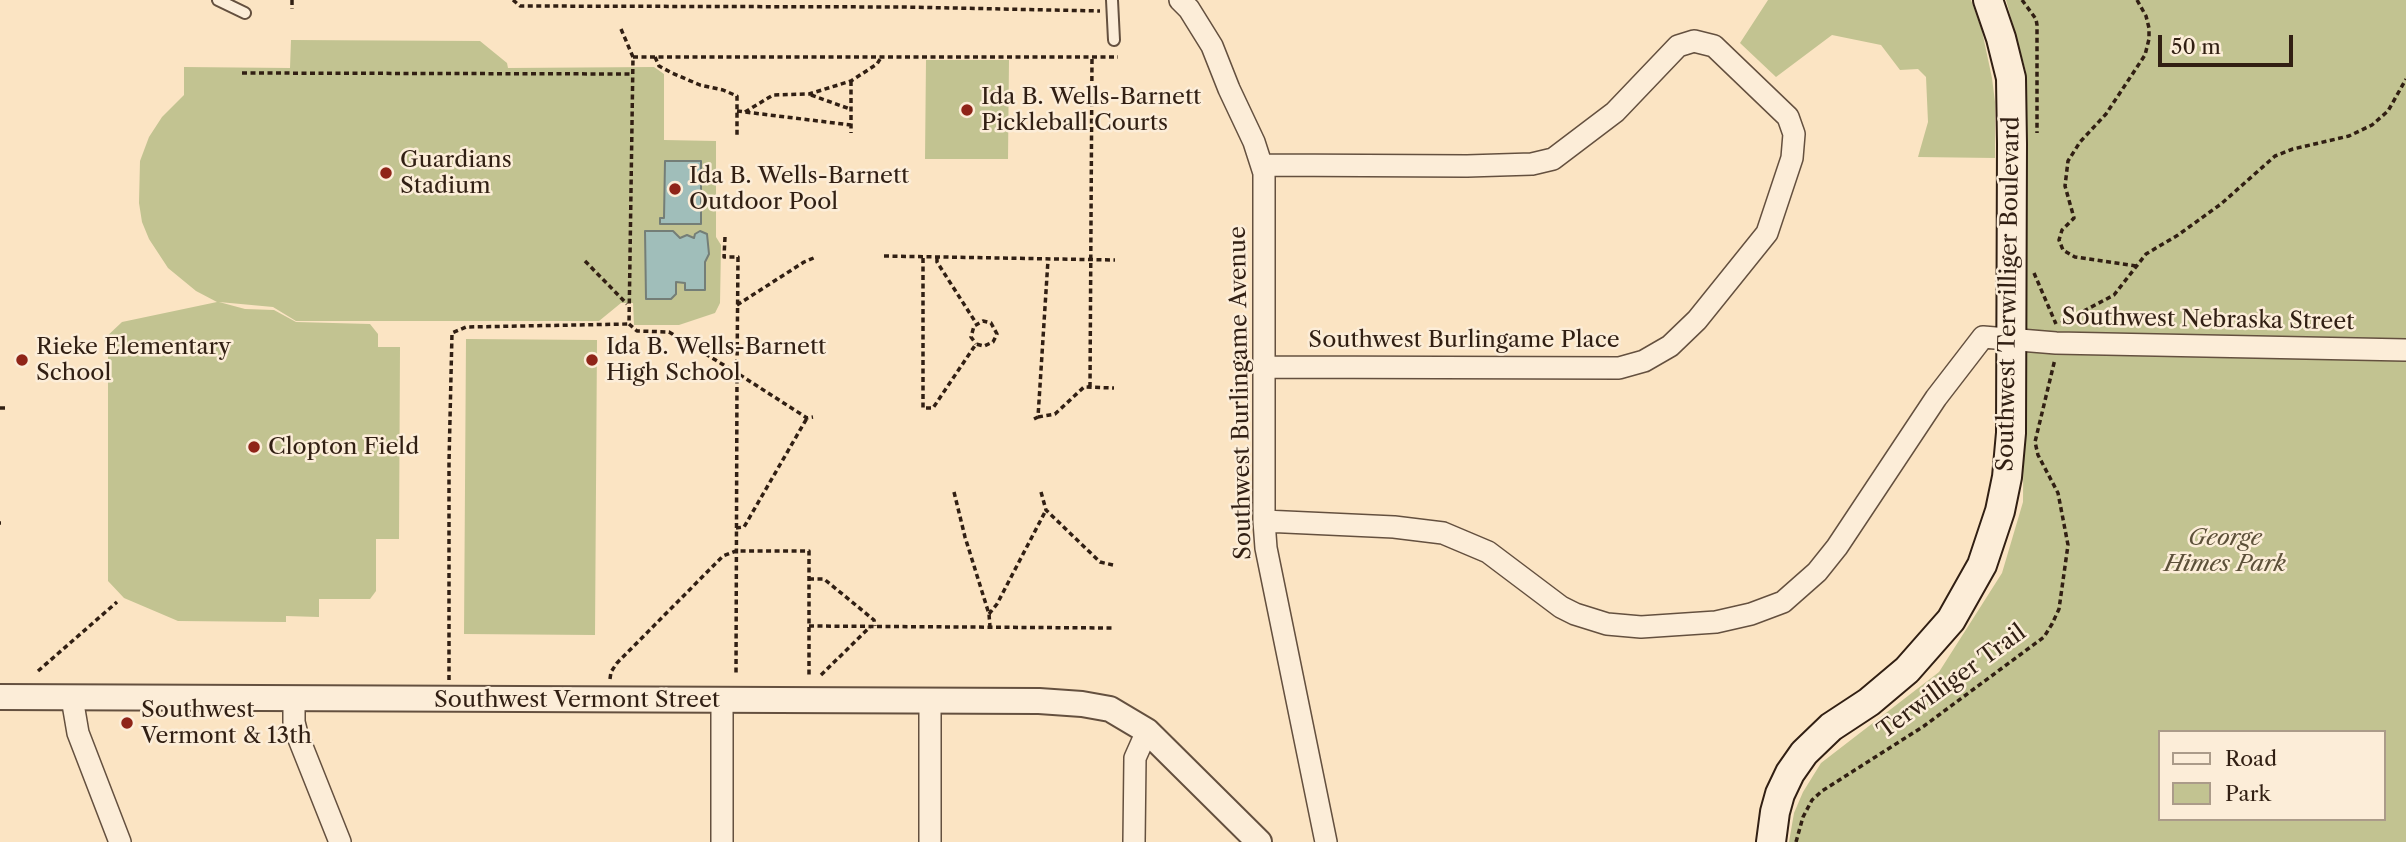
<!DOCTYPE html>
<style>
body{margin:0}
#map{position:relative;width:2406px;height:842px;overflow:hidden;background:#fbe4c3;font-family:"Libre Caslon Text",serif}
canvas{display:block}
.legend{position:absolute;left:2158px;top:730px;width:228px;height:91px;box-sizing:border-box;background:#fcedd8;border:2px solid #ab9b89;margin:0;padding:9px 12px;list-style:none;font-size:21px;color:#311f13}
.legend li{display:flex;align-items:center;gap:14px;height:35px}
.legend b{width:35px;border:2px solid #ab9b89}
.scale{position:absolute;left:2158px;top:35px;width:135px;height:32px;box-sizing:border-box;border:4px solid #311f13;border-top:0;padding-left:9px;font-size:21px;line-height:24px;white-space:nowrap;color:#311f13;-webkit-text-stroke:5px #fcedd8;paint-order:stroke}
</style>
<div id="map">
<canvas width="2406" height="842"></canvas>
<ul class="legend">
<li><b style="height:9px;background:#fcedd8"></b>Road</li>
<li><b style="height:19px;background:#c2c391"></b>Park</li>
</ul>
<div class="scale">50 m</div>
</div>
<script>
const ctx = document.querySelector('canvas').getContext('2d');
ctx.lineJoin = 'round';
function paint(path, color) { ctx.fillStyle = color; ctx.fill(path, 'evenodd'); }
const toPath = rows => new Path2D(rows.map(r => 'M' + r).join(''));
function trace(path, color, width, dash) { ctx.strokeStyle = color; ctx.lineWidth = width; ctx.lineCap = dash ? 'butt' : 'round'; ctx.setLineDash(dash || []); ctx.stroke(path); }
function write(font, color, halo, rows, align = 'center') {
  ctx.font = font + ' "Libre Caslon Text",serif'; ctx.lineWidth = 5; ctx.setLineDash([]); ctx.textBaseline = 'middle'; ctx.strokeStyle = halo; ctx.fillStyle = color; for (const [text, x, y, turn = 0] of rows) {
    ctx.save(); ctx.translate(x, y); ctx.rotate((+turn || 0) * Math.PI / 180); ctx.textAlign = isNaN(turn) ? turn : align; if (halo) ctx.strokeText(text, 0, 0); ctx.fillText(text, 0, 0); ctx.restore();
  }
}
paint(toPath([
 [1768,0,1971,0,1982,31,1992,78,1995,102,1995,158,1918,157,1928,122,1926,77,1918,69,1900,70,1881,45,1832,35,1776,77,1740,43],
 [2006,0,2406,0,2406,842,1789,842,1794,813,1803,792,1821,763,1939,672,2002,573,2023,502,2026,72],
 [2159,732,2383,732,2383,819,2159,819],
 [291,40,480,41,507,63,508,68,654,67,664,74,664,140,716,141,716,237,721,245,720,303,715,313,679,325,634,325,633,303,621,303,599,321,296,321,273,307,219,302,245,309,274,310,296,322,370,324,378,334,378,347,400,347,399,539,376,539,376,591,370,599,319,599,319,617,286,616,286,622,178,621,124,598,108,581,108,355,104,339,122,322,217,302,196,291,168,268,149,239,142,222,139,203,140,161,149,137,162,117,184,95,184,67,290,68],
 [926,60,1009,60,1008,159,925,159],
 [466,339,597,340,595,635,464,634]
]), '#c2c391');
const water = toPath([
 [665,161,701,161,701,224,660,224,660,218,664,218,665,161],
 [645,231,673,231,680,238,687,235,694,238,695,234,700,231,707,234,709,254,705,262,705,290,685,290,685,283,676,282,676,294,671,299,646,299,645,231]
]);
paint(water, '#a0beba');
trace(water, '#747e77', 2);
const service = toPath([
 [218,0,245,13],
 [1112,0,1114,40]
]);
const minor = toPath([
 [1180,0,1189,9,1212,46,1229,89,1254,142,1264,173,1264,521,1266,548,1326,842],
 [1263,165,1467,166,1532,164,1553,159,1615,112,1678,46,1694,41,1714,46,1788,117,1794,134,1792,158,1767,233,1697,320,1670,346,1644,361,1619,368,1265,367],
 [1264,521,1394,527,1443,533,1488,552,1561,607,1575,614,1607,624,1641,627,1716,622,1751,614,1783,602,1817,572,1837,547,1936,398,1983,337,2056,343,2406,350],
 [72,698,78,733,120,842],
 [294,698,294,722,297,734,340,842],
 [722,700,722,842],
 [930,842,930,702],
 [1134,842,1135,758,1147,731]
]);
const tertiary = toPath([
 [0,697,1039,701,1082,704,1110,709,1147,731,1259,842]
]);
const secondary = toPath([
 [1771,842,1775,812,1780,794,1790,773,1804,753,1831,727,1869,702,1907,670,1951,620,1982,565,2000,511,2007,477,2011,433,2012,144,2011,78,2001,38,1988,0]
]);
trace(service, '#64503f', 14);
trace(minor, '#64503f', 24);
trace(tertiary, '#64503f', 28);
trace(secondary, '#311f13', 32);
trace(toPath([
 [292,0,292,9],
 [513,0,520,6,904,7,1100,11],
 [2022,0,2036,19,2037,25,2037,133],
 [2137,0,2146,16,2149,28,2149,39,2145,55,2106,114,2080,142,2068,161,2065,186,2074,218,2062,230,2059,240,2063,250,2075,257,2137,266],
 [621,29,633,57,629,324,637,331,669,332,737,373,736,675],
 [633,57,1118,57],
 [655,57,659,66,672,73,700,85,723,90,737,96,737,137],
 [242,73,633,74],
 [851,81,851,133],
 [811,95,850,109],
 [737,111,851,125],
 [745,112,773,95,809,94,851,81,877,64,882,56],
 [725,237,724,257,738,257,737,373,807,418,813,417],
 [884,256,1115,260],
 [923,258,923,408,933,408,976,344,984,346,993,342,997,334,991,323,983,321,974,326,971,337,976,344],
 [937,258,937,262,976,323],
 [585,261,627,304],
 [2034,273,2056,324],
 [737,305,804,262,816,257],
 [2061,323,2114,295,2146,254,2178,235,2221,204,2275,156,2293,149,2349,136,2372,125,2388,111,2406,79],
 [1090,387,1092,57],
 [0,408,7,408],
 [1038,417,1055,414,1084,387,1114,388],
 [1034,419,1038,417,1048,260],
 [954,492,965,537,989,614,990,627],
 [1041,492,1046,510,1100,562,1113,565],
 [0,523,1,523],
 [736,528,744,527,807,418],
 [809,579,824,579,874,620,875,626],
 [989,614,997,604,1046,510],
 [809,626,1112,628],
 [38,671,117,602],
 [821,675,871,626],
 [610,679,611,672,617,663,723,556,736,551,809,551,809,675],
 [449,680,449,462,452,333,466,327,629,324],
 [1796,842,1803,817,1812,800,1822,791,1924,726,2044,637,2052,624,2059,609,2068,545,2058,493,2038,455,2035,442,2055,359]
]), '#311f13', 3.5, [5, 3.5]);
trace(service, '#fcedd8', 10);
trace(minor, '#fcedd8', 21);
trace(tertiary, '#fcedd8', 24);
trace(secondary, '#fcedd8', 28);
for (const [x, y, r, color] of [
 [967,110,7,"#8f2418"],
 [386,173,7,"#8f2418"],
 [675,189,7,"#8f2418"],
 [22,360,7,"#8f2418"],
 [592,360,7,"#8f2418"],
 [254,447,7,"#8f2418"],
 [127,723,7,"#8f2418"]
]) { const dot = new Path2D(); dot.arc(x, y, r, 0, 2 * Math.PI); ctx.fillStyle = color; ctx.fill(dot); trace(dot, '#fcedd8', 2.5); }
write('23px', '#311f13', '#fcedd8', [
 ["Ida B. Wells-Barnett",981,97],
 ["Pickleball Courts",981,123],
 ["Guardians",400,160],
 ["Stadium",400,186],
 ["Ida B. Wells-Barnett",689,176],
 ["Outdoor Pool",689,202],
 ["Rieke Elementary",36,347],
 ["School",36,373],
 ["Ida B. Wells-Barnett",606,347],
 ["High School",606,373],
 ["Clopton Field",268,447],
 ["Southwest",141,710],
 ["Vermont & 13th",141,736]
], 'left');
write('23px', '#311f13', '#fcedd8', [
 ["Southwest Terwilliger Boulevard",2009,294,-89],
 ["Southwest Nebraska Street",2208,320,1],
 ["Southwest Burlingame Place",1464,340],
 ["Southwest Burlingame Avenue",1241,393,-91],
 ["Terwilliger Trail",1952,682,-36],
 ["Southwest Vermont Street",577,700]
]);
write('italic 23px', '#5c5039', '#fcedd8', [
 ["George",2225,538],
 ["Himes Park",2225,564]
]);
</script>
